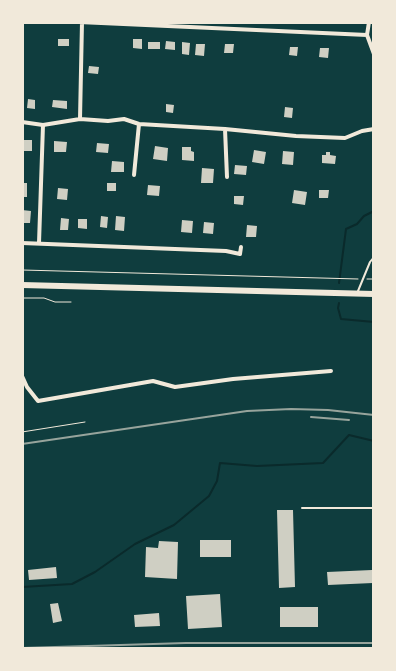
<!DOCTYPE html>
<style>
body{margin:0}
#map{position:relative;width:396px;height:671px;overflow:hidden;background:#0f3d3e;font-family:"Source Sans 3",sans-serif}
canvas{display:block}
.frame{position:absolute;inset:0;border:24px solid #f1e9da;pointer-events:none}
</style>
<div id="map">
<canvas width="396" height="671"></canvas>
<div class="frame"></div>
</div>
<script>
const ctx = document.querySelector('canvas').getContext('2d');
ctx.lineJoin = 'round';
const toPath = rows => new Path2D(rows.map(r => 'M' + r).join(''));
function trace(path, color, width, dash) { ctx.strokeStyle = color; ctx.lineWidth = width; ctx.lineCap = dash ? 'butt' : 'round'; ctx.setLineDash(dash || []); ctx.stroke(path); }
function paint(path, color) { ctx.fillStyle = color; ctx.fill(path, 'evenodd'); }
trace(toPath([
 [339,283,346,229,357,224,364,216,374,211],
 [339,303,338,308,341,319,374,322],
 [22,587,72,584,95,572,135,544,174,525,209,496,217,481,220,463,257,466,323,463,349,435,374,441]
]), '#0a2a2b', 2);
paint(toPath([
 [58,39,69,39,69,46,58,46],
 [133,39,142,39,142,49,133,48],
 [166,41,175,42,175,50,165,49],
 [148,42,160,42,160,49,148,49],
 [182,42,190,43,189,55,182,54],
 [196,44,205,44,204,56,195,55],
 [225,44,234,44,233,53,224,53],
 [290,47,298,47,297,56,289,55],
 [320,48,329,48,328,58,319,57],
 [89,66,99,67,98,74,88,73],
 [28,99,35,100,35,109,27,108],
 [53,100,67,101,67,109,52,107],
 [166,104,174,105,173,113,166,112],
 [285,107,293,108,292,118,284,117],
 [22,140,32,140,32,151,22,151],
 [54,141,67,142,66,152,54,152],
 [97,143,109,144,108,153,96,152],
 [155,146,168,148,167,161,153,159],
 [182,147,191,147,191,151,194,152,194,161,182,160],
 [254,150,266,152,264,164,252,162],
 [283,151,294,152,293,165,282,164],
 [326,152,330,152,330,155,336,156,335,164,322,163,322,155,326,155],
 [112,161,124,162,124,172,111,172],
 [235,165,247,166,246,175,234,174],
 [202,168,214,169,213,183,201,183],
 [22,183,27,183,27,197,22,197],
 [107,183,116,183,116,191,107,191],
 [148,185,160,186,159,196,147,195],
 [58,188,68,189,67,200,57,199],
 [294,190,307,192,305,205,292,203],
 [319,190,329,190,328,198,319,198],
 [234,196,244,196,243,205,234,204],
 [22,210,31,211,30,223,22,223],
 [101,216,108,217,107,228,100,227],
 [116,216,125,217,124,231,115,230],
 [61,218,69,219,68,230,60,230],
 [78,219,87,219,87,229,78,228],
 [182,220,193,221,192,233,181,232],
 [204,222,214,223,213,234,203,233],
 [247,225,257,226,256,237,246,237],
 [277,510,293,510,295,587,279,588],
 [200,540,231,540,231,557,200,557],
 [159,541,178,542,177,579,145,577,146,547,158,548],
 [56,567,57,578,29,580,28,570],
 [372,570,373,583,328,585,327,572],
 [220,594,222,627,188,629,186,596],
 [58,603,62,621,53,623,50,604],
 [280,607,318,607,318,627,280,627],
 [159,613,160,626,135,627,134,615]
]), '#cfcfc3');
trace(toPath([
 [22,270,358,279],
 [367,279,374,279],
 [22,298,44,298,55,302,71,302],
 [22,432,85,422]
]), '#f1e9da', 1);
trace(toPath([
 [358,291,370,262,374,257],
 [302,508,374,508]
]), '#f1e9da', 2);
trace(toPath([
 [79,22,367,35],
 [369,22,367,35,374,54],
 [80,119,82,22],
 [22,122,43,125,80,119,108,121,124,119,139,124,225,129,296,136,345,138,362,131,374,129],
 [225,129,227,177],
 [134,175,139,124],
 [22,243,226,251,240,254,241,247],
 [39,243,43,125],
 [22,376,27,387,38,401,153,381,175,387,233,379,331,371]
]), '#f1e9da', 4);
trace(toPath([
 [22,285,374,294]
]), '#f1e9da', 6);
trace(toPath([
 [311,417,349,420],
 [22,444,247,411,291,409,328,410,374,415],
 [22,648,186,643,374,643]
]), '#97a49c', 2);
</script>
